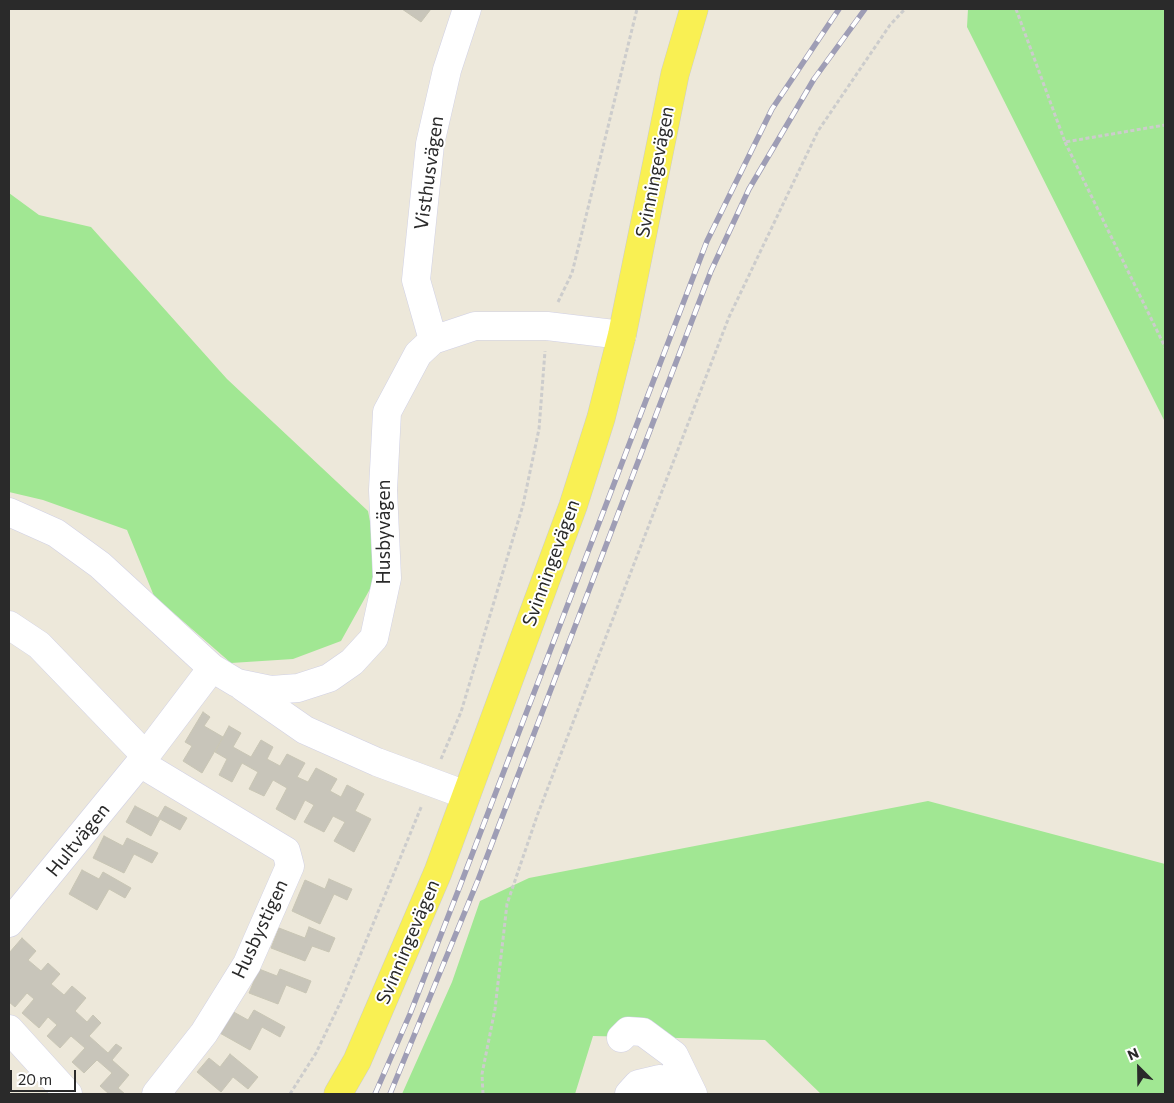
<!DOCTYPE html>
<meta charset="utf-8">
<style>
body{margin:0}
#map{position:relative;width:1174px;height:1103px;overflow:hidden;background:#ede8da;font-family:Commissioner,sans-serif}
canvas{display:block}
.frame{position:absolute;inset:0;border:10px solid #2a2a2a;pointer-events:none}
.north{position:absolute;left:1114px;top:1043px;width:50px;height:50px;-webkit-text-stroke:4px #fff;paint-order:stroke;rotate:337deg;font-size:14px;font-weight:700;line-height:20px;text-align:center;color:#2a2a2a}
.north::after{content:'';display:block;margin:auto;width:18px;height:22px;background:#2a2a2a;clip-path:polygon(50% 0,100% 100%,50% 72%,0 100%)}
.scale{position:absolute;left:10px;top:1070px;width:66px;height:22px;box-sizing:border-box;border:2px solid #2a2a2a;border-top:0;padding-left:6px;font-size:15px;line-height:18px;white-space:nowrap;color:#2a2a2a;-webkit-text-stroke:4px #fff;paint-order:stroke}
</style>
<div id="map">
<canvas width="1174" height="1103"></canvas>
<div class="frame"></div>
<div class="north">N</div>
<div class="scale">20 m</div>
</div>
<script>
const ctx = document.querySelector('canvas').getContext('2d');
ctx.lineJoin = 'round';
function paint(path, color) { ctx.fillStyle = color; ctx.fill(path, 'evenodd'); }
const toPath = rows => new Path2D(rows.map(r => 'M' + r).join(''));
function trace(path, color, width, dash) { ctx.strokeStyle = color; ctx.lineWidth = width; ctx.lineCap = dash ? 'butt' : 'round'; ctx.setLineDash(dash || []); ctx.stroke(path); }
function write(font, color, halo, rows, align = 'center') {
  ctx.font = font + ' Commissioner,sans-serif'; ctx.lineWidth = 4; ctx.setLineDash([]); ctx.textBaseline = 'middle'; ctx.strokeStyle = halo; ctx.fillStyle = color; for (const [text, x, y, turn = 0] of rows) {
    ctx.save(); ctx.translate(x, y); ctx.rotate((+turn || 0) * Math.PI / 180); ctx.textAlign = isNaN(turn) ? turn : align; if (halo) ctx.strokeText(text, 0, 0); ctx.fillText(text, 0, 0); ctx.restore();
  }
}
paint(toPath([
 [968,9,1165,9,1165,422,967,27],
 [9,193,39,215,91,227,227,379,368,511,380,571,341,641,293,659,231,663,154,596,127,530,43,500,9,492],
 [928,801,1165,864,1165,1094,821,1094,765,1040,593,1036,575,1094,402,1094,452,982,480,901,529,878]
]), '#a1e793');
const building = toPath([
 [402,9,431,9,421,22,402,9],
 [203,712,210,717,204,726,223,737,202,773,183,761,192,746,185,742,203,712],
 [229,726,241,733,233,747,251,757,261,740,273,747,267,759,280,766,287,754,305,763,297,777,308,782,316,768,337,779,330,791,341,797,347,785,364,794,355,811,371,819,354,852,334,841,345,822,333,816,324,832,304,822,314,805,305,800,295,820,276,809,287,788,273,780,264,796,249,789,258,772,242,763,232,782,219,775,227,759,215,752,229,726],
 [135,806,158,818,165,806,187,818,180,830,160,819,151,836,126,822,135,806],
 [104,836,123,846,127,838,158,853,152,863,134,854,124,873,93,858,104,836],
 [82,870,99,879,103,872,131,888,125,898,109,889,97,910,69,894,82,870],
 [329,879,352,889,347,900,334,894,320,924,292,911,305,880,325,889,329,879],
 [309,927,335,938,329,952,312,946,305,961,271,948,279,928,305,938,309,927],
 [22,938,36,951,28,960,41,971,48,963,60,974,51,984,64,995,72,986,86,998,75,1011,87,1022,93,1015,101,1023,89,1036,108,1053,116,1044,122,1048,112,1060,129,1075,118,1088,125,1094,109,1094,100,1086,112,1073,97,1060,84,1073,72,1062,85,1048,71,1036,60,1048,47,1036,57,1025,48,1017,39,1028,22,1013,34,999,27,993,15,1007,9,1002,9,953,22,938],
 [259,969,277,976,280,969,311,981,306,993,286,985,278,1004,249,993,259,969],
 [230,1010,248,1020,254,1010,285,1027,280,1037,262,1027,250,1050,218,1032,230,1010],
 [230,1054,258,1077,248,1089,233,1077,221,1092,197,1072,209,1058,220,1067,230,1054]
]);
paint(building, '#c8c5ba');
trace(building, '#c8c5b4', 1);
const minor = toPath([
 [433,340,416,280,430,144,447,70,467,9],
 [9,512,56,533,100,565,212,668,237,683,271,690,298,688,329,678,352,662,374,638,387,578,383,490,387,412,418,354,433,340,475,326,547,326,622,335],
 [9,625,39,645,146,756],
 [243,687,305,730,377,762,466,795],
 [140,763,286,851,290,866,247,964,204,1033,156,1094],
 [9,923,140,763,212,668],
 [9,1029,68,1094],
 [621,1038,628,1031,643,1032,674,1055,693,1094],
 [629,1094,638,1084,659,1079,687,1082]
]);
const major = toPath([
 [338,1094,357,1061,438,872,573,506,601,418,622,335,675,74,694,9]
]);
trace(minor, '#d0d0e4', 29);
trace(major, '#ccc', 29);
trace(toPath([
 [1016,9,1065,142,1165,125],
 [1065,142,1165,347],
 [558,302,572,273,637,9],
 [441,759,461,712,523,505,539,429,545,351],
 [290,1094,316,1053,343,997,422,805],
 [483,1094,482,1074,495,1009,507,904,537,816,729,317,818,131,890,25,905,9]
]), '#ccc', 3, [4, 2.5]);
trace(minor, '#fff', 28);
trace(major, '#f9f053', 28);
const rail = toPath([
 [375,1094,410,1014,460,886,707,241,772,109,839,9],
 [390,1094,478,880,711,271,749,189,814,79,865,9]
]);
trace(rail, '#9e9db5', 5.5);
trace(rail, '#fff', 4, [11]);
write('19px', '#2a2a2a', '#fff', [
 ["Svinningevägen",655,172,-79],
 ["Visthusvägen",429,173,-82],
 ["Husbyvägen",384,532,-90],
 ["Svinningevägen",551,563,-70],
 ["Hultvägen",78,840,-51],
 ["Husbystigen",260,929,-65],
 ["Svinningevägen",408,942,-67]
]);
</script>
